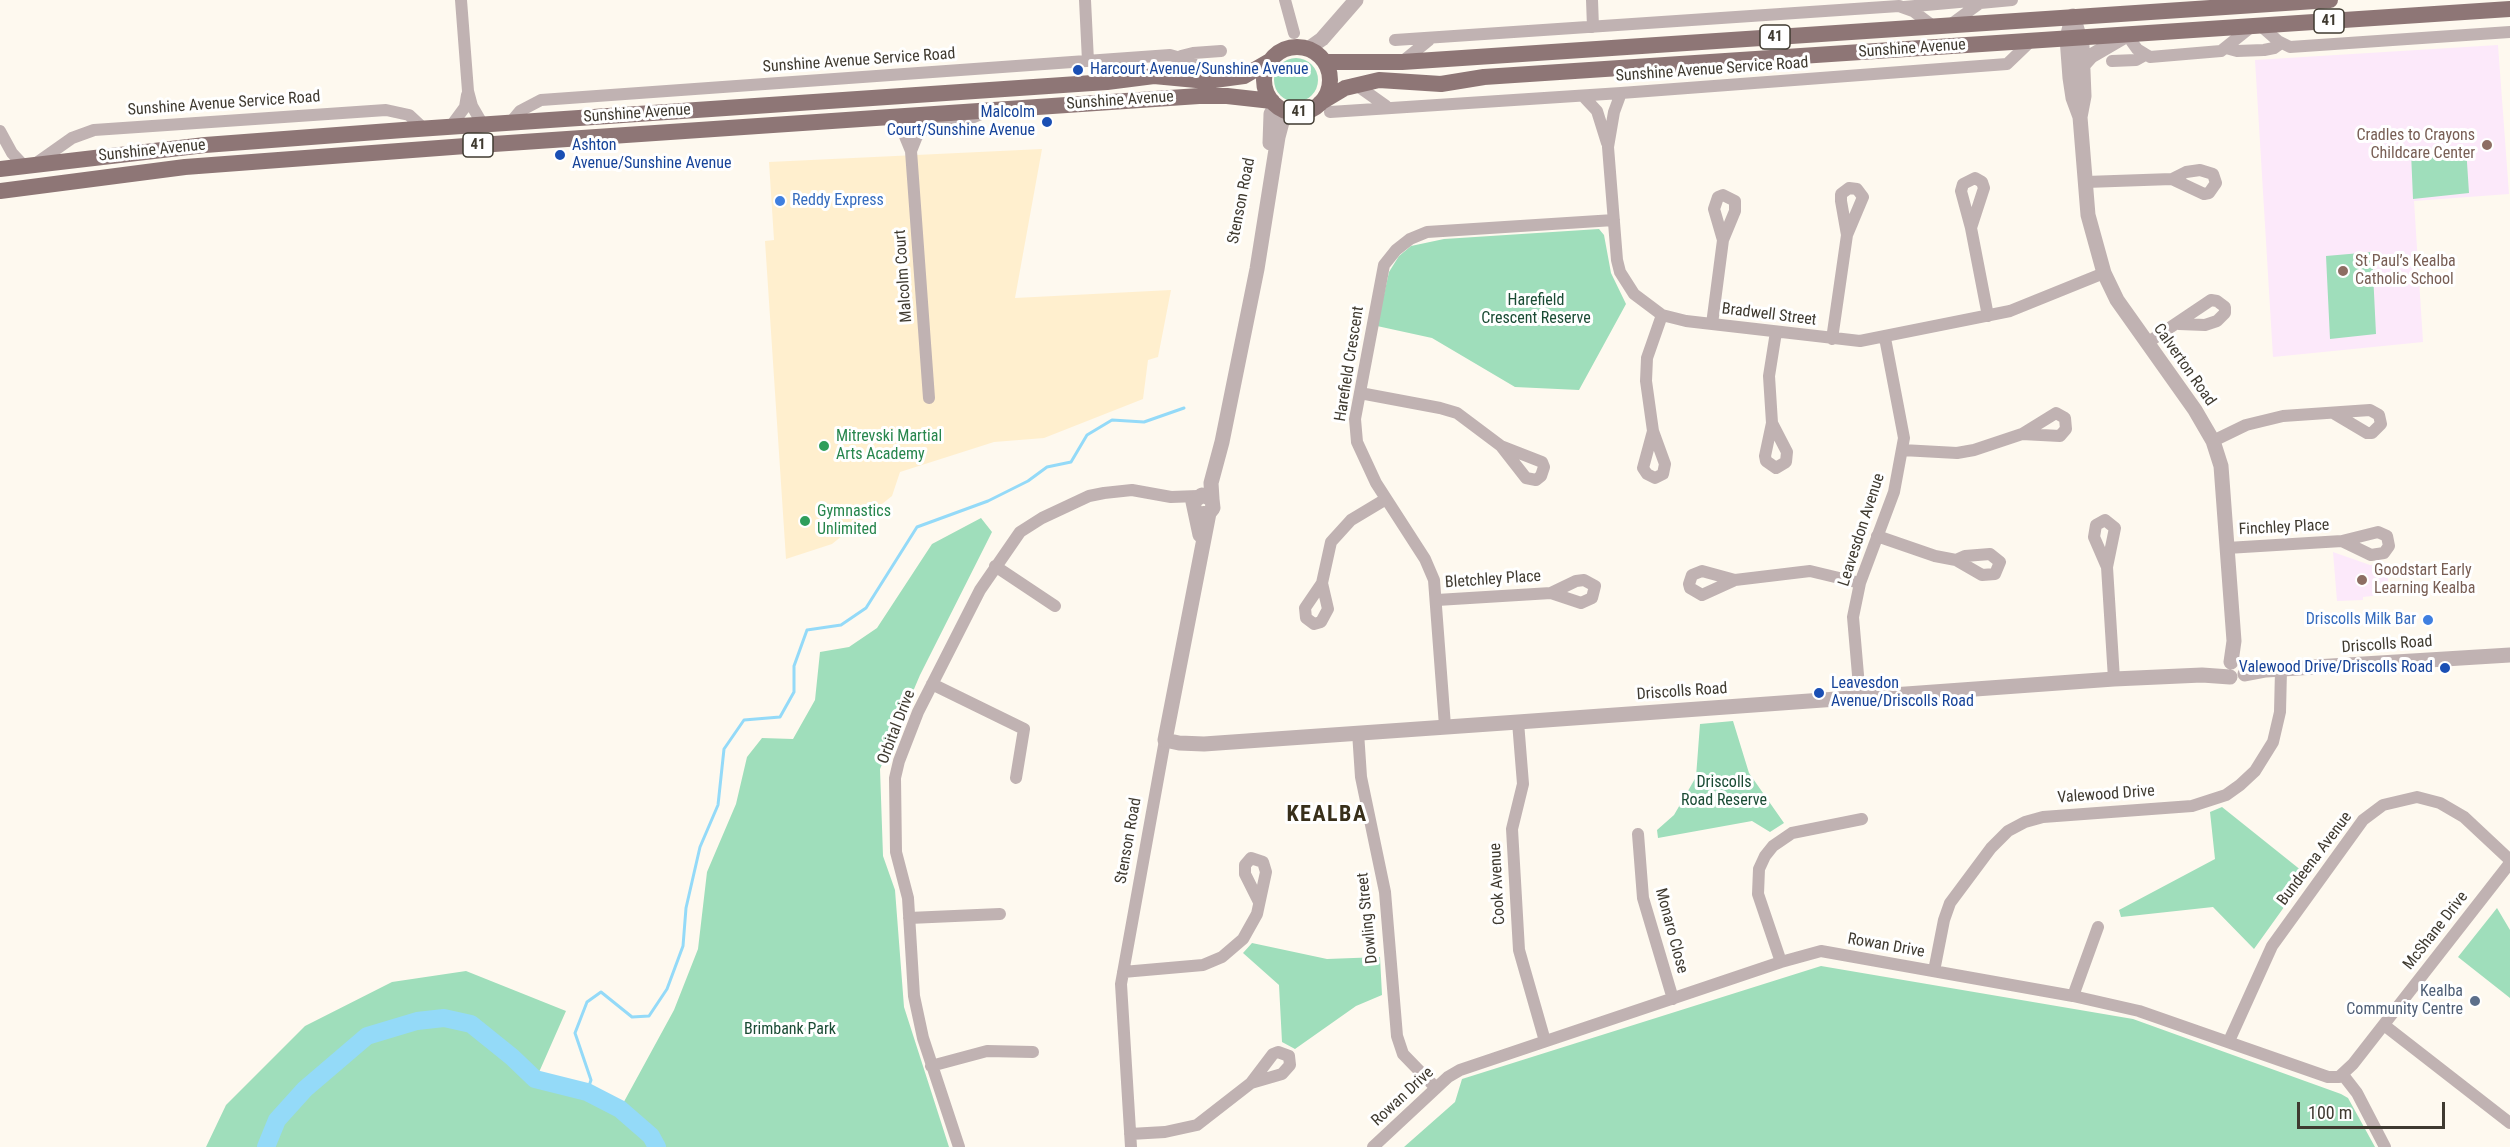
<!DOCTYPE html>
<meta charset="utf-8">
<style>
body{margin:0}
#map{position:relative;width:2510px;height:1147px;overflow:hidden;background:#fef9ef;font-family:"Roboto Condensed",sans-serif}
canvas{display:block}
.scale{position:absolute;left:2297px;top:1102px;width:148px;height:27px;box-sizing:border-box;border:3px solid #3f3a30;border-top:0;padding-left:8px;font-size:18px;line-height:21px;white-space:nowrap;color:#3f3a30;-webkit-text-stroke:4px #fff;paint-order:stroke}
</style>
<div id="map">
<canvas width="2510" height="1147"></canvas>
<div class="scale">100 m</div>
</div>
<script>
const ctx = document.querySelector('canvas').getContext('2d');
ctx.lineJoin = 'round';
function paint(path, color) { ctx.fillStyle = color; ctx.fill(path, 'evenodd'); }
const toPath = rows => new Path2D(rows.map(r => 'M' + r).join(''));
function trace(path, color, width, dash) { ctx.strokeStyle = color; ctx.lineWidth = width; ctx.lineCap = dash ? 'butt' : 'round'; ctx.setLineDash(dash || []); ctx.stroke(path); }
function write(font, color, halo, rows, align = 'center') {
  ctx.font = font + ' "Roboto Condensed",sans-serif'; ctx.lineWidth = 6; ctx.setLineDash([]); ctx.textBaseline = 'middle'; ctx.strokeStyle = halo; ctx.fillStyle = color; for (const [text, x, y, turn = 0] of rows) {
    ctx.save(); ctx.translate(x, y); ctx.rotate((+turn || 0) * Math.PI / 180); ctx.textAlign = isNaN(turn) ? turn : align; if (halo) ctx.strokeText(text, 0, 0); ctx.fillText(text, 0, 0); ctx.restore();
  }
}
paint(toPath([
 [1042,149,1015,298,1171,290,1158,357,1148,360,1143,399,1044,438,994,442,900,472,892,496,832,544,786,559,765,241,774,240,769,162]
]), '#ffefce');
paint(toPath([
 [2498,45,2509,194,2414,201,2423,342,2273,357,2255,60],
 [2333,552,2370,565,2387,563,2389,594,2363,597,2363,600,2337,601]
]), '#fce9fa');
paint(toPath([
 '1274 80a22 22 0 1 1 44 0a22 22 0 1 1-44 0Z',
 [2466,147,2469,193,2413,199,2411,152],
 [1599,229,1604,235,1611,273,1626,304,1579,390,1515,387,1432,338,1377,326,1389,272,1399,256,1411,246,1444,239],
 [2372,252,2376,334,2330,339,2326,256],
 [981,518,992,532,920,675,880,769,883,856,895,890,904,1007,949,1147,206,1147,226,1105,305,1026,392,982,466,971,566,1011,536,1079,587,1092,620,1109,674,1010,698,949,707,872,736,804,747,757,762,738,793,739,815,700,820,652,849,647,877,628,932,544],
 [1733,721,1749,773,1784,823,1770,832,1752,821,1658,838,1657,830,1674,815,1696,777,1700,724],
 [2222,807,2307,875,2254,949,2213,907,2121,917,2119,910,2215,859,2210,812],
 [2497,908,2510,930,2510,998,2458,957],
 [1252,943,1327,959,1380,957,1382,995,1356,1006,1295,1049,1282,1042,1279,985,1243,953],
 [1821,966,2133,1019,2341,1094,2348,1098,2375,1147,1404,1147,1455,1102,1462,1079]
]), '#9fdebb');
trace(toPath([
 [587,1092,591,1080,575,1033,587,1002,601,992,632,1017,649,1016,667,989,683,946,686,908,700,847,718,805,724,749,744,720,780,717,794,692,794,666,807,630,841,625,866,608,917,527,988,501,1028,481,1047,467,1071,462,1087,435,1112,420,1144,422,1184,408]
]), '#94daf8', 3);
trace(toPath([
 [266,1147,277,1120,305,1089,367,1036,417,1021,444,1018,471,1024,512,1057,535,1079,587,1092,620,1109,651,1136,657,1147]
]), '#94daf8', 18);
trace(toPath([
 [461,0,468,91,472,106,483,125],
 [1085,0,1088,61],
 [1285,0,1294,33],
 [1592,0,1593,27],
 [1904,7,1970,1,1977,4],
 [1950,25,1980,3,2012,0],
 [2261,26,2278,41,2290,47,2510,32],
 [2127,35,2137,49,2150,57,2221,51,2251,27],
 [1395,40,1899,6,1913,11,1933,26],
 [2226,48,2237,51,2264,50,2274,48,2281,43],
 [1181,56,1193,53,1221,51],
 [2112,61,2136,60,2145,55],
 [1402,62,1429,40],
 [1355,84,1386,106],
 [1621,93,1614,112,1608,147,1617,260,1620,272,1634,294,1662,315,1686,321,1860,341,2010,311,2104,273],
 [1583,96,1597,111,1607,143],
 [1330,112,1621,93,2007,64,2031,41],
 [890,118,904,134,911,151,929,398],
 [510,123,520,111,541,100,1170,55,1191,61,1207,81],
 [451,126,465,107,467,95],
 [0,131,12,153,25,167],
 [911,151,917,136,925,129,955,125,981,114],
 [38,162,72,138,94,130,386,110,409,115,423,128],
 [2086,182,2172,179,2204,194,2209,193,2216,183,2213,174,2200,170,2186,172,2172,179],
 [1971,228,1984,188,1982,182,1975,178,1963,184,1961,191,1971,228,1988,316],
 [1712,324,1723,240,1735,211,1735,201,1723,195,1718,197,1714,209,1723,240],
 [1832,339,1847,235,1863,197,1857,189,1849,188,1841,194,1841,201,1847,235],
 [2147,343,2211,300,2217,301,2225,307,2225,313,2217,321,2205,325,2179,324],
 [1360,393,1440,408,1457,413,1501,446,1542,462,1544,467,1541,476,1536,480,1526,478,1501,446],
 [1772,423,1787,452,1786,462,1776,468,1766,461,1765,456,1772,423,1769,376,1776,332],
 [1653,431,1643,468,1647,474,1655,478,1663,474,1665,464,1653,431,1646,381,1647,358,1662,315],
 [2213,441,2246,425,2283,416,2370,410,2379,415,2381,424,2372,433,2367,433,2335,414],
 [1902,450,1957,453,1974,450,2022,434,2056,413,2065,418,2066,429,2060,436,2022,434],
 [1877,536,1935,556,1956,560,1982,575,1995,574,2000,562,1990,554,1965,556,1956,560],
 [2227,548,2342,541,2378,532,2387,536,2389,546,2384,553,2371,555,2342,541],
 [995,566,1055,606],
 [2107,567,2094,537,2096,525,2105,520,2115,528,2107,567,2114,679],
 [1735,580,1702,571,1692,575,1689,584,1690,588,1702,595,1735,580,1810,571,1860,583],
 [1322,583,1328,609,1321,622,1314,624,1306,618,1305,608,1322,583,1331,542,1351,520,1386,499],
 [1437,600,1551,593,1576,581,1584,580,1595,586,1592,598,1581,603,1551,593],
 [932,684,1024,729,1016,778],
 [1860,698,1853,617,1860,583,1894,492,1904,438,1885,338],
 [1518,722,1523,784,1512,829,1519,950,1545,1041],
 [1445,726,1434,580,1425,559,1376,483,1357,442,1355,419,1384,265,1396,250,1410,239,1427,232,1614,220],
 [1358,732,1361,777,1385,892,1397,1036,1403,1054,1436,1088],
 [1638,834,1643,898,1673,999],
 [909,918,1000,914],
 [1781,962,1758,894,1759,869,1765,856,1773,846,1792,833,1862,819],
 [1934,971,1944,920,1950,903,1991,848,2008,831,2025,822,2043,817,2192,806,2226,795,2240,785,2255,771,2273,742,2280,712,2281,670],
 [1123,972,1203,965,1222,957,1243,939,1257,914,1266,872,1263,862,1251,858,1245,865,1245,874,1259,902],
 [2073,996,2098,927],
 [2384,1025,2510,1123],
 [2229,1041,2272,946,2363,820,2383,805,2417,797,2440,803,2464,817,2510,860],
 [931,1066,987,1051,1033,1052],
 [2343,1075,2357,1093,2385,1147],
 [1130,1134,1165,1132,1197,1125,1251,1083,1273,1054,1278,1052,1289,1056,1290,1065,1282,1074,1251,1083],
 [959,1147,923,1038,914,996,908,898,896,852,895,778,899,761,918,712,980,590,1020,532,1042,518,1089,496,1104,493,1132,490,1171,497,1198,496],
 [1131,1147,1121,984,1165,740],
 [1373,1147,1448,1077,1460,1070,1781,962,1821,951,2073,996,2139,1011,2328,1077,2339,1077,2353,1064,2510,863]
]), '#c0b2b2', 12);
trace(toPath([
 [2073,16,2082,46,2084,96,2080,117,2088,215,2104,273,2117,300,2195,410,2213,441,2221,466,2234,641,2231,662],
 [2070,26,2067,38,2070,78,2073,98,2080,117],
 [1308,49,1322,39,1356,0],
 [2083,65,2091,56,2127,35],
 [1270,143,1271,114,1276,105],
 [1212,499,1211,483,1222,442,1257,269,1278,137,1282,122,1290,112],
 [1195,511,1200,514,1209,513,1213,508,1212,499,1202,495,1193,502,1200,535],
 [1209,513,1165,740,1179,743,1204,744,1518,722,2114,679,2202,675,2230,677],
 [2245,674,2266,670,2510,655]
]), '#c0b2b2', 15);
trace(toPath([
 '1264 80a33 33 0 1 1 66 0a33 33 0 1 1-66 0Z',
 [1325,62,1402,62,2330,0],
 [1320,103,1345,88,1379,80,1441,84,1484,77,2510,9],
 [0,169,205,145,403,130,1107,82,1154,76,1207,81,1244,76,1270,61],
 [0,191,185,167,479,145,1199,96,1227,96,1272,101]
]), '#8e7676', 16);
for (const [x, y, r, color] of [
 [1078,70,6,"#1a4fb4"],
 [1047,122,6,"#1a4fb4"],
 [2487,145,6,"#8d6e63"],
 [560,155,6,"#1a4fb4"],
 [780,201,6,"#3f7fe0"],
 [2343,271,6,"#8d6e63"],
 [824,446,6,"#2e9e5b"],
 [805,521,6,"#2e9e5b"],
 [2362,580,6,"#8d6e63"],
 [2428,620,6,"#3f7fe0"],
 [2445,668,6,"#1a4fb4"],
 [1819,693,6,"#1a4fb4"],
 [2475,1001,6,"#5c6f8a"]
]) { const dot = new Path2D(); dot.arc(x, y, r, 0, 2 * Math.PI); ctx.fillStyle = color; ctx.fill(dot); trace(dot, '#fff', 2); }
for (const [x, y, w] of [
 [2329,21,30],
 [1775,37,30],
 [1299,112,30],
 [478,145,30]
]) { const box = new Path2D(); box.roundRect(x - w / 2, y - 12, w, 24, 4.5); ctx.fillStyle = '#fff'; ctx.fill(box); trace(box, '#3f3a30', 1.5); }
write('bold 15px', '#3f3a30', null, [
 ["41",2329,21],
 ["41",1775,37],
 ["41",1299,112],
 ["41",478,145]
]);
write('16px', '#3f3a30', '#fff', [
 ["Sunshine Avenue",1912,49,-4],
 ["Sunshine Avenue Service Road",859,61,-4],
 ["Sunshine Avenue Service Road",1712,70,-4],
 ["Sunshine Avenue",1120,101,-4],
 ["Sunshine Avenue Service Road",224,104,-4],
 ["Sunshine Avenue",637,114,-4],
 ["Sunshine Avenue",152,151,-6],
 ["Stenson Road",1242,201,-79],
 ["Malcolm Court",904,276,-94],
 ["Bradwell Street",1769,315,7],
 ["Harefield Crescent",1350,364,-81],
 ["Calverton Road",2184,365,55],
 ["Finchley Place",2284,528,-3],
 ["Leavesdon Avenue",1862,530,-72],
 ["Bletchley Place",1493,580,-4],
 ["Driscolls Road",2387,645,-4],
 ["Driscolls Road",1682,692,-4],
 ["Orbital Drive",897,727,-69],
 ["Valewood Drive",2106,795,-4],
 ["Stenson Road",1129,841,-80],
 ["Bundeena Avenue",2315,859,-53],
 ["Cook Avenue",1498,884,-93],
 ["Dowling Street",1368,918,-96],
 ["Monaro Close",1671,931,75],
 ["McShane Drive",2436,931,-52],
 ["Rowan Drive",1886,946,10],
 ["Rowan Drive",1403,1097,-43]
]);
write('16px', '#164399', '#fff', [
 ["Harcourt Avenue/Sunshine Avenue",1090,70],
 ["Malcolm",1035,113,"right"],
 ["Court/Sunshine Avenue",1035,131,"right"],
 ["Ashton",572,146],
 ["Avenue/Sunshine Avenue",572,164],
 ["Valewood Drive/Driscolls Road",2433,668,"right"],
 ["Leavesdon",1831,684],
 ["Avenue/Driscolls Road",1831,702]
], 'left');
write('16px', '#785e54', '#fff', [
 ["Cradles to Crayons",2475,136,"right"],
 ["Childcare Center",2475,154,"right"],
 ["St Paul’s Kealba",2355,262],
 ["Catholic School",2355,280],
 ["Goodstart Early",2374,571],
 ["Learning Kealba",2374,589]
], 'left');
write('16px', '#366cbe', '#fff', [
 ["Reddy Express",792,201],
 ["Driscolls Milk Bar",2416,620,"right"]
], 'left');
write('16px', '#1a4b34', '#fff', [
 ["Harefield",1536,301],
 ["Crescent Reserve",1536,319],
 ["Driscolls",1724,783],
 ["Road Reserve",1724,801],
 ["Brimbank Park",790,1030]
]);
write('16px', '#27864d', '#fff', [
 ["Mitrevski Martial",836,437],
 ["Arts Academy",836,455],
 ["Gymnastics",817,512],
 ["Unlimited",817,530]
], 'left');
write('16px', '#4e5e75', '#fff', [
 ["Kealba",2463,992],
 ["Community Centre",2463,1010]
], 'right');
ctx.letterSpacing = '1.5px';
write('bold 22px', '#382f1a', '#fff', [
 ["KEALBA",1327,815]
]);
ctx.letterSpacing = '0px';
</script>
